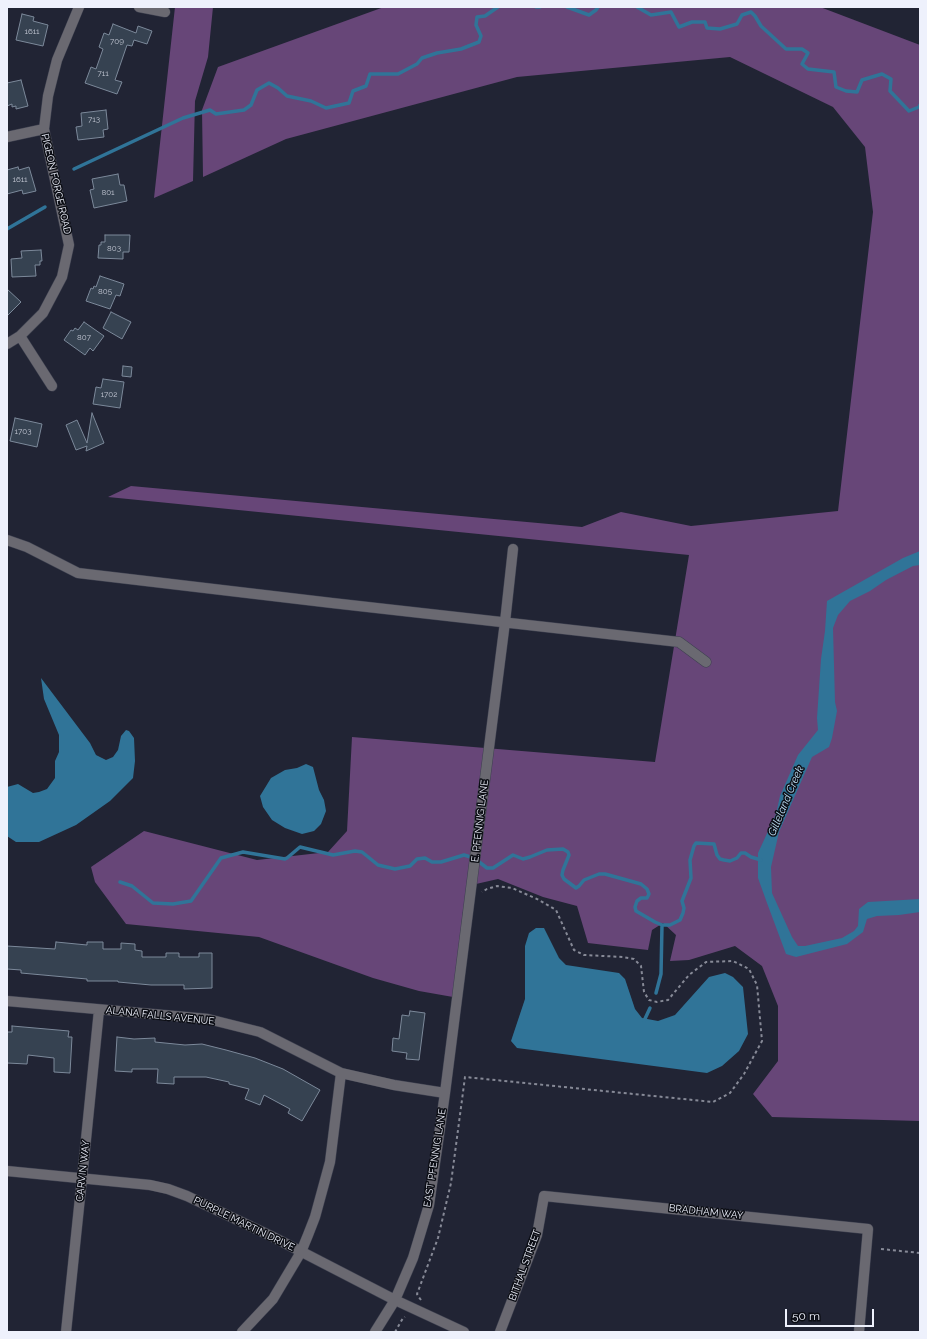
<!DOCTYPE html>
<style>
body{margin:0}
#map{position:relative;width:927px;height:1339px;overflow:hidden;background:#212434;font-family:Raleway,sans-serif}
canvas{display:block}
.frame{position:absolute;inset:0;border:8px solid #eef1fc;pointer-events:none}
.scale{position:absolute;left:785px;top:1309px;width:89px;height:18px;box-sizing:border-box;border:2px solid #eef1fc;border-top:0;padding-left:5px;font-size:12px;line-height:14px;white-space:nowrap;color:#eef1fc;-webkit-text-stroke:3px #0c0e15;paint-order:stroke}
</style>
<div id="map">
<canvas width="927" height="1339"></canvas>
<div class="frame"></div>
<div class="scale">50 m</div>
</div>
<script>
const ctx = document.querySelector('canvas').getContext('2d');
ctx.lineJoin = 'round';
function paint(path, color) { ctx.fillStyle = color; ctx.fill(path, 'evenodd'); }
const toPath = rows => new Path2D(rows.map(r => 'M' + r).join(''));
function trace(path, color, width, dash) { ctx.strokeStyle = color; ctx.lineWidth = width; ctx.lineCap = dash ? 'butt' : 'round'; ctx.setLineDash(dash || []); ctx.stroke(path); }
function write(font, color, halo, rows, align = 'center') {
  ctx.font = font + ' Raleway,sans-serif'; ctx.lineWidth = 3; ctx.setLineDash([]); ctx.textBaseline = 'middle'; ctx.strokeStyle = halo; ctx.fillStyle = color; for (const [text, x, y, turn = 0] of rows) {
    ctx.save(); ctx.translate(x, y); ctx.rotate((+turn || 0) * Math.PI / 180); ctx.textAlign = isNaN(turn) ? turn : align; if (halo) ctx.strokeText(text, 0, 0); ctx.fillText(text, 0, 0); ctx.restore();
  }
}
paint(toPath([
 [175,7,213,7,208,57,195,101,193,181,154,198],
 [384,7,820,7,920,45,920,1121,772,1117,753,1094,778,1061,778,1006,762,966,735,946,689,960,670,961,676,935,663,923,652,930,648,950,588,943,577,906,543,897,498,879,476,884,463,912,453,997,419,991,373,978,259,937,126,924,95,882,91,867,144,831,257,860,328,852,347,831,352,737,655,762,689,555,108,497,131,486,582,527,621,512,691,526,838,511,873,212,865,147,833,107,730,57,517,77,286,139,203,177,202,110,218,67]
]), '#674678');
paint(toPath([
 [920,551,920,565,913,566,886,580,870,591,850,601,838,615,833,628,835,702,837,711,832,738,829,747,812,757,779,832,771,867,772,893,792,937,798,946,805,946,842,938,854,931,858,926,859,909,868,902,920,899,920,912,899,915,877,916,867,919,863,932,847,944,796,957,786,954,767,903,758,878,758,853,776,814,780,796,798,755,818,730,817,718,821,659,825,631,827,601,903,558],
 [41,678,90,743,96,755,106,760,113,757,118,750,121,736,126,730,129,731,134,738,135,761,133,778,110,801,76,825,39,842,16,842,7,836,7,787,18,784,33,793,39,792,47,789,55,778,55,761,59,752,59,735,44,699],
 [306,764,313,767,319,790,324,800,326,811,321,824,314,831,302,834,285,828,272,820,263,807,260,796,271,778,285,770,297,768],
 [536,928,544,928,559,958,566,965,619,973,625,979,635,1009,642,1018,658,1021,675,1015,709,977,725,973,733,977,743,987,748,1034,739,1051,722,1066,707,1073,517,1048,511,1041,525,999,525,946,529,933]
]), '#307498');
trace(toPath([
 [536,7,540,7],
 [567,7,589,15,596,10,598,7],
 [637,7,651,15,671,12,679,27,692,22,705,22,707,28,720,29,737,24,742,15,751,12,755,16,761,26,786,49,802,49,808,53,802,64,808,69,834,72,836,87,846,91,857,92,862,80,882,74,891,79,890,91,909,111,919,107,920,105],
 [74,169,183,118,210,110,216,114,244,110,251,105,257,90,269,83,278,88,287,96,311,101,326,108,349,103,353,91,366,86,370,74,398,74,417,64,422,58,437,53,461,49,479,42,481,36,476,25,477,17,485,16,498,7],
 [7,229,45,207],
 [120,882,132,886,153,903,173,904,191,901,221,858,243,852,285,859,287,858,300,847,333,855,355,851,362,852,378,865,395,869,410,866,417,859,425,858,432,862,441,862,464,855,474,858,487,868,493,868,513,855,523,859,530,857,547,850,563,849,568,852,569,855,563,870,562,875,564,879,576,888,579,886,584,880,599,874,605,874,641,884,647,889,649,894,647,898,641,898,637,901,635,907,636,911,655,922,662,925,670,925,680,920,683,913,684,908,682,901,691,878,690,860,694,846,696,843,714,844,717,855,720,859,724,860,730,861,737,858,741,853,745,853,751,857,761,860],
 [656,993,661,974,662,925],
 [644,1021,650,1008]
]), '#307498', 3.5);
const building = toPath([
 [22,14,34,17,33,21,48,25,43,46,16,40,22,14],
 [113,24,136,33,138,26,152,31,147,44,134,40,132,46,127,45,115,80,122,82,117,94,85,83,91,67,96,69,103,49,99,47,104,33,109,35,113,24],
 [21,80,28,106,16,109,16,106,12,107,12,104,7,106,7,83,21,80],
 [106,110,108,129,103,130,104,137,78,140,76,127,82,126,81,113,106,110],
 [18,167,19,170,29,167,36,191,23,194,22,190,7,194,7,170,18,167],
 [118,174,120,185,124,185,127,201,94,208,90,190,94,189,92,179,118,174],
 [105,235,130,235,129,252,123,252,123,259,98,258,99,245,101,245,101,242,105,242,105,235],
 [41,250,42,261,40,261,40,265,35,265,36,276,12,277,11,259,22,258,21,251,41,250],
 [100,276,124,284,120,296,116,295,110,309,86,301,91,288,93,289,94,286,96,287,100,276],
 [7,289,21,302,7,316,7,289],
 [111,312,131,322,122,339,103,328,111,312],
 [84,322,104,336,93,351,90,348,85,355,64,340,71,330,73,331,75,328,78,330,84,322],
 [123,366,132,367,131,377,122,376,123,366],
 [103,379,124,382,120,408,93,404,96,387,101,388,103,379],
 [92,413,104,443,86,451,87,446,76,450,66,425,77,420,87,443,92,413],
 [15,418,42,424,37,447,10,441,15,418],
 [56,942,87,945,87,942,103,942,103,949,121,949,121,943,135,944,135,950,142,951,142,957,166,957,166,953,179,953,179,957,199,957,199,953,212,953,212,988,184,989,184,985,151,985,118,982,118,981,87,981,87,979,21,973,21,970,7,969,7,946,55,949,56,942],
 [410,1011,425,1013,419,1060,406,1059,407,1053,392,1051,393,1038,399,1039,402,1015,409,1016,410,1011],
 [12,1026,69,1031,68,1037,72,1037,70,1073,54,1072,54,1058,28,1055,27,1064,7,1063,7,1032,12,1032,12,1026],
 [117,1037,134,1039,155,1038,155,1042,185,1045,202,1044,226,1050,255,1058,283,1069,320,1090,302,1121,288,1113,290,1109,264,1095,260,1105,245,1099,249,1089,229,1084,229,1082,206,1077,174,1077,174,1084,157,1083,158,1069,132,1069,132,1072,115,1071,117,1037]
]);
paint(building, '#364251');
trace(building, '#7c899a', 1);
const minor = toPath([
 [139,7,165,12],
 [7,137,44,129],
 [20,336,52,386],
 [7,344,20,336,43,313,62,277,69,245,44,129,48,96,57,60,79,7],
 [7,540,27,547,78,573,332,603,679,642,706,662],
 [7,1001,208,1019,260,1032,341,1073,394,1085,445,1093],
 [7,1171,150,1185,168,1189,187,1196,271,1236,395,1300,464,1332],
 [66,1332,84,1159,99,1010],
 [242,1332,273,1299,301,1252,308,1235,315,1217,330,1162,341,1073],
 [375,1332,395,1300,413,1258,429,1205,445,1093,505,622,513,549],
 [500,1332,537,1235,544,1196,868,1229,859,1332]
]);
trace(minor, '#3e4150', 11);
trace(toPath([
 [881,1249,920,1253],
 [421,1300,418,1296,417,1294,438,1238,451,1183,465,1077,713,1102,730,1093,744,1074,762,1041,757,985,749,969,733,961,706,962,689,975,668,1000,657,1002,649,1000,644,992,641,966,634,959,623,957,584,955,574,950,556,910,537,899,512,888,497,886,487,889,482,892],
 [395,1332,403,1318,405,1317]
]), '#878a97', 2, [3, 3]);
trace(minor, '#6a6971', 10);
write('8px', '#c0c5d1', null, [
 ["1611",32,32],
 ["709",117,42],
 ["711",103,74],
 ["713",94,120],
 ["1611",20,180],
 ["801",108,193],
 ["803",114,249],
 ["805",105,292],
 ["807",84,338],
 ["1702",109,395],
 ["1703",23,432]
]);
write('10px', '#eef1fc', '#0c0e15', [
 ["PIGEON FORGE ROAD",56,184,77],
 ["E. PFENNIG LANE",480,821,-83],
 ["ALANA FALLS AVENUE",160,1016,6],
 ["EAST PFENNIG LANE",435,1158,-81],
 ["CARVIN WAY",83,1171,-84],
 ["BRADHAM WAY",706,1212,6],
 ["PURPLE MARTIN DRIVE",244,1224,26],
 ["BITHAL STREET",525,1265,-70]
]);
write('italic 11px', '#bde0f6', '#0c0e15', [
 ["Gilleland Creek",786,801,-67]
]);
</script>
